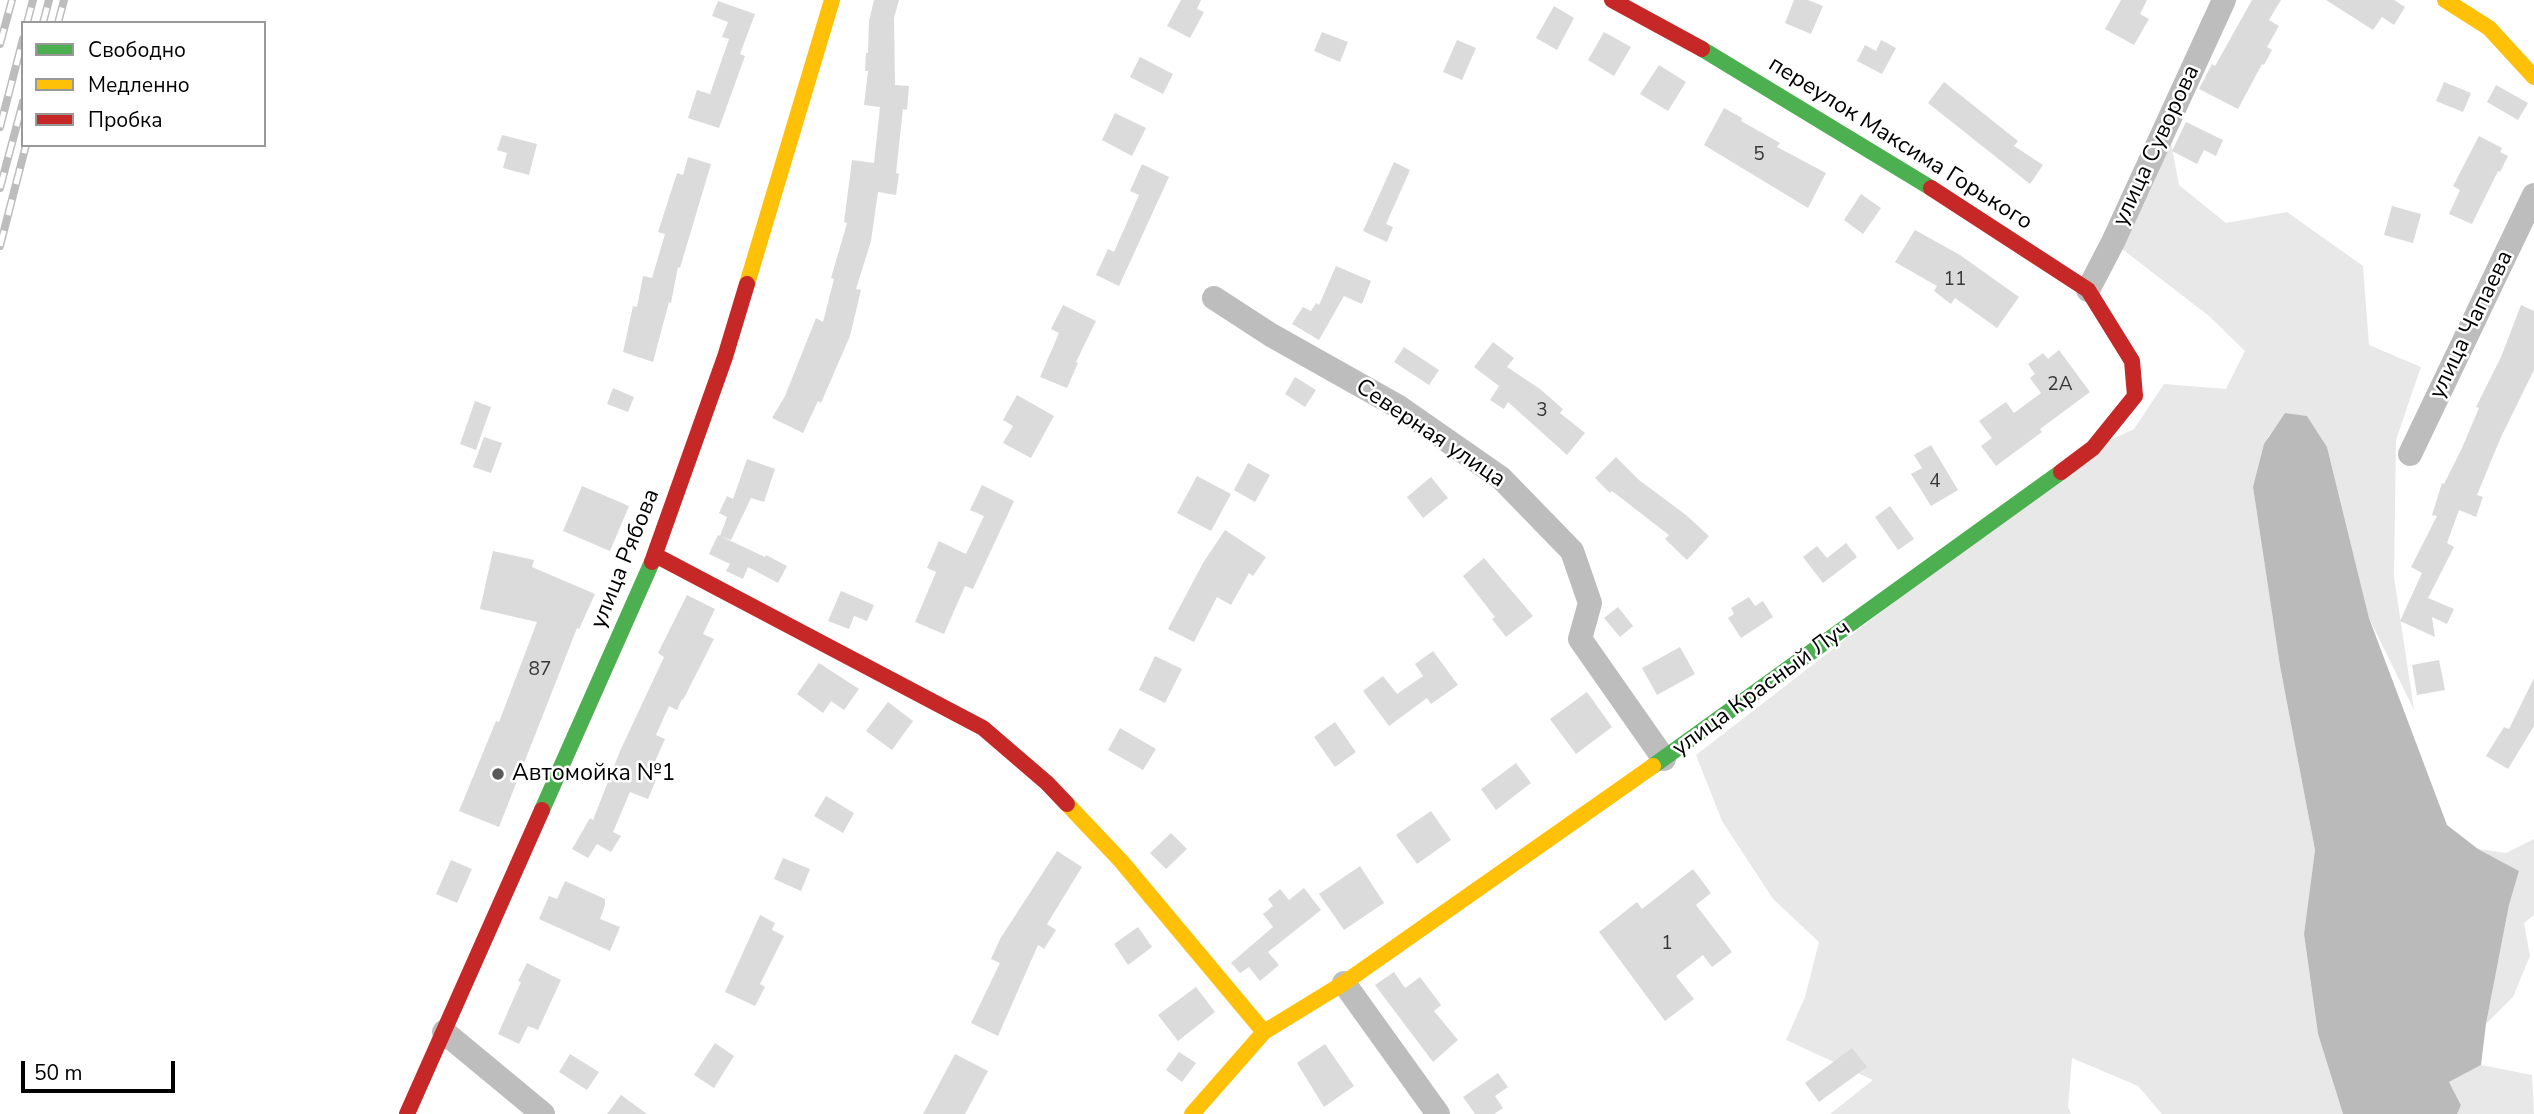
<!DOCTYPE html>
<meta charset="utf-8">
<style>
body{margin:0}
#map{position:relative;width:2534px;height:1114px;overflow:hidden;background:#fff;font-family:"Nunito Sans",sans-serif}
canvas{display:block}
.legend{position:absolute;left:21px;top:21px;width:245px;height:126px;box-sizing:border-box;background:#fff;border:2px solid #999;margin:0;padding:9px 12px;list-style:none;font-size:21px;color:#000}
.legend li{display:flex;align-items:center;gap:14px;height:35px}
.legend b{width:35px;border:2px solid #999}
.scale{position:absolute;left:21px;top:1061px;width:154px;height:32px;box-sizing:border-box;border:4px solid #000;border-top:0;padding-left:9px;font-size:21px;line-height:24px;white-space:nowrap;color:#000;-webkit-text-stroke:5px #fff;paint-order:stroke}
</style>
<div id="map">
<canvas width="2534" height="1114"></canvas>
<ul class="legend">
<li><b style="height:9px;background:#4caf50"></b>Свободно</li>
<li><b style="height:9px;background:#ffc107"></b>Медленно</li>
<li><b style="height:9px;background:#c62828"></b>Пробка</li>
</ul>
<div class="scale">50 m</div>
</div>
<script>
const ctx = document.querySelector('canvas').getContext('2d');
ctx.lineJoin = 'round';
function paint(path, color) { ctx.fillStyle = color; ctx.fill(path, 'evenodd'); }
const toPath = rows => new Path2D(rows.map(r => 'M' + r).join(''));
function trace(path, color, width, dash) { ctx.strokeStyle = color; ctx.lineWidth = width; ctx.lineCap = dash ? 'butt' : 'round'; ctx.setLineDash(dash || []); ctx.stroke(path); }
function write(font, color, halo, rows, align = 'center') {
  ctx.font = font + ' "Nunito Sans",sans-serif'; ctx.lineWidth = 5; ctx.setLineDash([]); ctx.textBaseline = 'middle'; ctx.strokeStyle = halo; ctx.fillStyle = color; for (const [text, x, y, turn = 0] of rows) {
    ctx.save(); ctx.translate(x, y); ctx.rotate((+turn || 0) * Math.PI / 180); ctx.textAlign = isNaN(turn) ? turn : align; if (halo) ctx.strokeText(text, 0, 0); ctx.fillText(text, 0, 0); ctx.restore();
  }
}
paint(toPath([
 [2167,122,2179,185,2226,223,2287,212,2363,266,2369,345,2421,367,2396,440,2394,577,2414,710,2369,618,2327,447,2307,416,2285,414,2268,437,2253,487,2280,666,2315,850,2304,934,2318,1034,2343,1114,2162,1114,2138,1086,2072,1058,2068,1107,2071,1114,1830,1114,1873,1080,1786,1040,1805,997,1819,942,1773,899,1722,821,1696,755,2093,448,2134,429,2164,384,2226,389,2245,351,2209,316,2113,242],
 [2534,839,2534,915,2524,923,2530,956,2513,997,2486,1024,2509,905,2519,871,2478,849,2506,853],
 [2481,1065,2532,1075,2534,1114,2457,1114,2461,1104,2449,1082]
]), '#e8e8e8');
paint(toPath([
 [2285,413,2307,416,2327,447,2369,618,2447,825,2478,849,2519,871,2509,905,2486,1024,2481,1065,2449,1082,2461,1105,2457,1114,2343,1114,2318,1034,2304,934,2315,850,2280,666,2253,487,2264,444]
]), '#bababa');
paint(toPath([
 [874,0,899,0,894,18,895,85,909,86,907,110,903,109,896,173,899,174,896,195,878,192,871,241,856,289,861,290,850,336,821,403,818,401,803,433,772,418,785,396,816,318,823,322,834,279,831,278,847,223,844,222,852,160,874,163,880,107,864,105,868,71,865,71,866,53,868,53,869,21],
 [1181,0,1201,0,1197,9,1204,12,1190,38,1167,26],
 [1794,0,1808,0,1823,6,1811,34,1785,23],
 [2121,0,2147,0,2140,14,2149,19,2134,45,2105,29],
 [2252,0,2281,0,2269,20,2279,26,2267,47,2272,50,2264,65,2262,64,2238,109,2199,89,2212,64,2215,66],
 [2326,0,2394,0,2405,7,2394,25,2382,17,2373,30],
 [718,1,755,14,740,54,745,56,719,128,688,118,697,90,710,94,729,39,722,37,728,22,712,16],
 [1554,6,1574,18,1557,50,1536,38],
 [1322,32,1348,42,1340,62,1314,51],
 [1604,32,1631,47,1614,76,1588,60],
 [1457,40,1476,48,1462,80,1443,72],
 [1881,40,1896,48,1882,74,1857,61,1865,45,1876,51],
 [1140,57,1173,74,1163,94,1130,77],
 [1659,65,1686,82,1668,111,1640,94],
 [1944,82,2018,141,2014,146,2043,165,2030,184,1928,103],
 [2444,82,2471,93,2463,112,2436,101],
 [2496,85,2528,103,2518,120,2487,102],
 [1724,108,1742,118,1741,121,1780,143,1777,147,1826,173,1808,208,1704,145],
 [1115,113,1146,128,1132,156,1102,140],
 [2186,122,2223,140,2216,156,2204,150,2197,164,2172,151],
 [502,135,537,144,529,175,503,168,507,153,497,150],
 [2479,136,2502,148,2500,152,2508,156,2500,172,2498,171,2472,224,2449,214,2460,190,2453,186],
 [688,157,711,164,680,268,678,267,671,303,669,302,653,362,623,352,633,306,637,307,643,276,652,278,665,234,658,232,677,173,683,175],
 [1394,162,1410,170,1386,224,1393,227,1387,242,1363,231],
 [1142,164,1169,177,1119,286,1096,275,1108,249,1114,252,1139,195,1130,191],
 [1861,194,1881,208,1863,234,1844,220],
 [2392,206,2421,214,2413,243,2384,235],
 [1915,230,1960,255,2019,297,1997,328,1955,298,1951,304,1934,291,1937,286,1895,262],
 [1336,266,1371,281,1362,304,1344,296,1319,340,1292,324,1303,307,1311,311,1316,303,1319,305],
 [1063,305,1096,321,1076,362,1078,363,1067,388,1040,377,1059,333,1051,329],
 [2521,305,2534,311,2534,370,2501,437,2477,495,2483,497,2476,517,2459,510,2447,543,2454,547,2428,598,2454,609,2447,624,2432,617,2435,637,2400,621,2422,573,2411,567,2437,516,2432,515,2442,483,2444,484,2462,448,2479,408,2476,407,2501,357],
 [1493,342,1514,358,1507,367,1540,389,1563,409,1560,413,1585,433,1567,455,1508,402,1504,409,1490,400,1499,386,1474,367],
 [1404,347,1439,370,1429,385,1394,362],
 [2059,350,2090,392,2040,429,2042,432,1996,466,1981,446,1992,438,1979,421,2006,402,2014,413,2041,393,2030,378,2035,374,2028,364,2043,353,2048,359],
 [1295,377,1316,390,1305,407,1285,394],
 [613,388,634,397,628,412,607,404],
 [1017,395,1054,416,1031,458,1003,443,1013,426,1003,420],
 [475,401,491,407,476,450,460,444],
 [484,437,502,443,491,473,473,467],
 [1931,445,1958,490,1931,506,1911,474,1922,468,1914,455],
 [1616,457,1639,480,1686,515,1709,536,1687,560,1665,539,1669,535,1612,491,1610,493,1595,478],
 [747,459,775,469,764,502,751,498,731,540,720,536,727,517,719,513,727,496,733,499],
 [1248,463,1270,475,1255,502,1234,490],
 [1197,476,1231,494,1211,531,1177,513],
 [1431,477,1448,498,1423,518,1407,497],
 [982,485,1014,501,973,589,965,586,944,634,915,622,936,572,927,568,939,541,966,554,984,516,970,510],
 [582,486,629,506,610,551,563,531],
 [1890,506,1914,539,1898,550,1875,517],
 [1225,530,1266,557,1253,576,1249,573,1231,605,1217,597,1194,642,1168,629,1203,563],
 [718,535,765,557,766,555,787,566,778,583,748,567,743,579,726,571,730,564,709,554],
 [1846,543,1857,557,1823,583,1803,557,1817,546,1827,558],
 [493,551,534,560,532,567,595,594,579,629,577,628,499,827,459,811,496,721,499,722,537,622,480,609],
 [1484,558,1533,616,1506,637,1492,619,1495,617,1463,576],
 [841,591,874,605,867,621,854,616,849,629,828,621],
 [687,595,715,609,703,634,714,639,683,700,682,699,677,710,669,706,656,735,665,739,648,777,656,780,648,799,630,792,613,832,621,836,611,852,597,844,588,858,572,849,590,818,593,820,620,751,664,657,658,653],
 [1749,597,1755,606,1763,601,1773,617,1741,638,1728,618,1734,614,1731,608],
 [1618,607,1633,626,1620,637,1604,618],
 [1680,647,1695,674,1657,695,1642,668],
 [1433,651,1458,685,1431,704,1427,698,1389,726,1363,691,1383,676,1397,694,1423,676,1415,664],
 [1155,656,1182,669,1165,703,1139,690],
 [2439,660,2445,690,2417,695,2412,665],
 [819,663,859,689,844,710,831,701,823,713,797,694],
 [2534,678,2534,726,2508,769,2486,756,2504,727,2509,729],
 [1587,692,1612,727,1576,754,1550,719],
 [888,702,913,721,892,750,866,731],
 [1335,722,1356,752,1335,767,1314,737],
 [1120,728,1156,749,1143,770,1108,750],
 [1516,763,1531,783,1496,810,1481,789],
 [826,796,854,813,843,833,814,816],
 [1431,811,1451,840,1417,864,1396,835],
 [1171,833,1187,849,1166,869,1150,853],
 [1057,851,1082,867,1047,924,1056,930,1044,949,1038,945,998,1036,971,1023,1000,963,991,959,1000,939],
 [783,858,810,869,801,891,774,879],
 [451,860,472,869,457,903,436,894],
 [1360,866,1384,903,1344,930,1319,894],
 [1693,869,1711,893,1696,905,1732,952,1712,967,1703,955,1676,976,1694,999,1665,1021,1599,932,1637,902,1642,909],
 [565,881,605,899,605,905,600,919,620,927,610,951,539,919,549,896,557,899],
 [1304,888,1321,910,1268,952,1279,965,1260,981,1249,967,1240,973,1231,963,1273,927,1263,914,1273,906,1268,899,1280,889,1289,900],
 [760,915,775,923,772,930,784,936,760,984,765,987,755,1006,725,992],
 [1138,927,1152,947,1128,965,1114,944],
 [527,963,561,980,538,1030,528,1026,519,1044,498,1034,521,982,518,981],
 [1394,972,1405,988,1420,977,1441,1005,1434,1011,1458,1040,1433,1062,1375,985],
 [1196,987,1215,1012,1178,1041,1158,1015],
 [715,1043,734,1056,714,1088,694,1075],
 [1325,1044,1354,1086,1324,1107,1297,1063],
 [1852,1048,1867,1067,1819,1102,1805,1083],
 [1179,1052,1196,1063,1182,1082,1166,1070],
 [570,1054,599,1072,587,1090,559,1072],
 [955,1054,988,1071,965,1114,923,1114],
 [1498,1073,1508,1087,1495,1096,1503,1108,1494,1114,1475,1114,1463,1097],
 [621,1095,647,1114,607,1114]
]), '#dbdbdb');
trace(toPath([
 [2088,290,2113,242,2224,0],
 [1214,298,1271,335,1399,407,1501,478,1572,551,1590,603,1580,639,1664,759],
 [2410,454,2534,195],
 [1344,983,1438,1114],
 [444,1032,543,1114]
]), '#bdbdbd', 24);
trace(toPath([
 [1702,49,1931,188],
 [1653,766,2061,472],
 [542,810,652,562]
]), '#4caf50', 16);
trace(toPath([
 [2445,0,2489,28,2534,77],
 [747,284,832,0],
 [1067,804,1121,861,1264,1032],
 [1192,1114,1264,1032,1344,983,1653,766]
]), '#ffc107', 16);
trace(toPath([
 [1612,0,1702,49],
 [1931,188,2088,290,2132,361,2135,396,2093,448,2061,472],
 [655,555,983,728,1047,783,1067,804],
 [652,562,725,357,747,284],
 [407,1114,542,810]
]), '#c62828', 16);
const rail = toPath([
 [27,23,33,0],
 [43,23,49,0],
 [58,23,64,0],
 [0,44,12,0],
 [0,127,23,39],
 [0,188,23,102],
 [0,246,26,145]
]);
trace(rail, '#bdbdbd', 8);
trace(rail, '#fff', 5, [16]);
for (const [x, y, r, color] of [
 [498,774,7,"#595959"]
]) { const dot = new Path2D(); dot.arc(x, y, r, 0, 2 * Math.PI); ctx.fillStyle = color; ctx.fill(dot); trace(dot, '#fff', 2.5); }
write('19px', '#373737', null, [
 ["5",1759,155],
 ["11",1955,280],
 ["2А",2060,385],
 ["3",1542,411],
 ["4",1935,482],
 ["87",540,670],
 ["1",1667,944]
]);
write('23px', '#000', '#fff', [
 ["переулок Максима Горького",1900,144,32],
 ["улица Суворова",2157,146,-65],
 ["улица Чапаева",2472,325,-64],
 ["Северная улица",1430,434,34],
 ["улица Рябова",626,559,-68],
 ["улица Красный Луч",1762,689,-36]
]);
write('23px', '#000', '#fff', [
 ["Автомойка №1",512,774]
], 'left');
</script>
